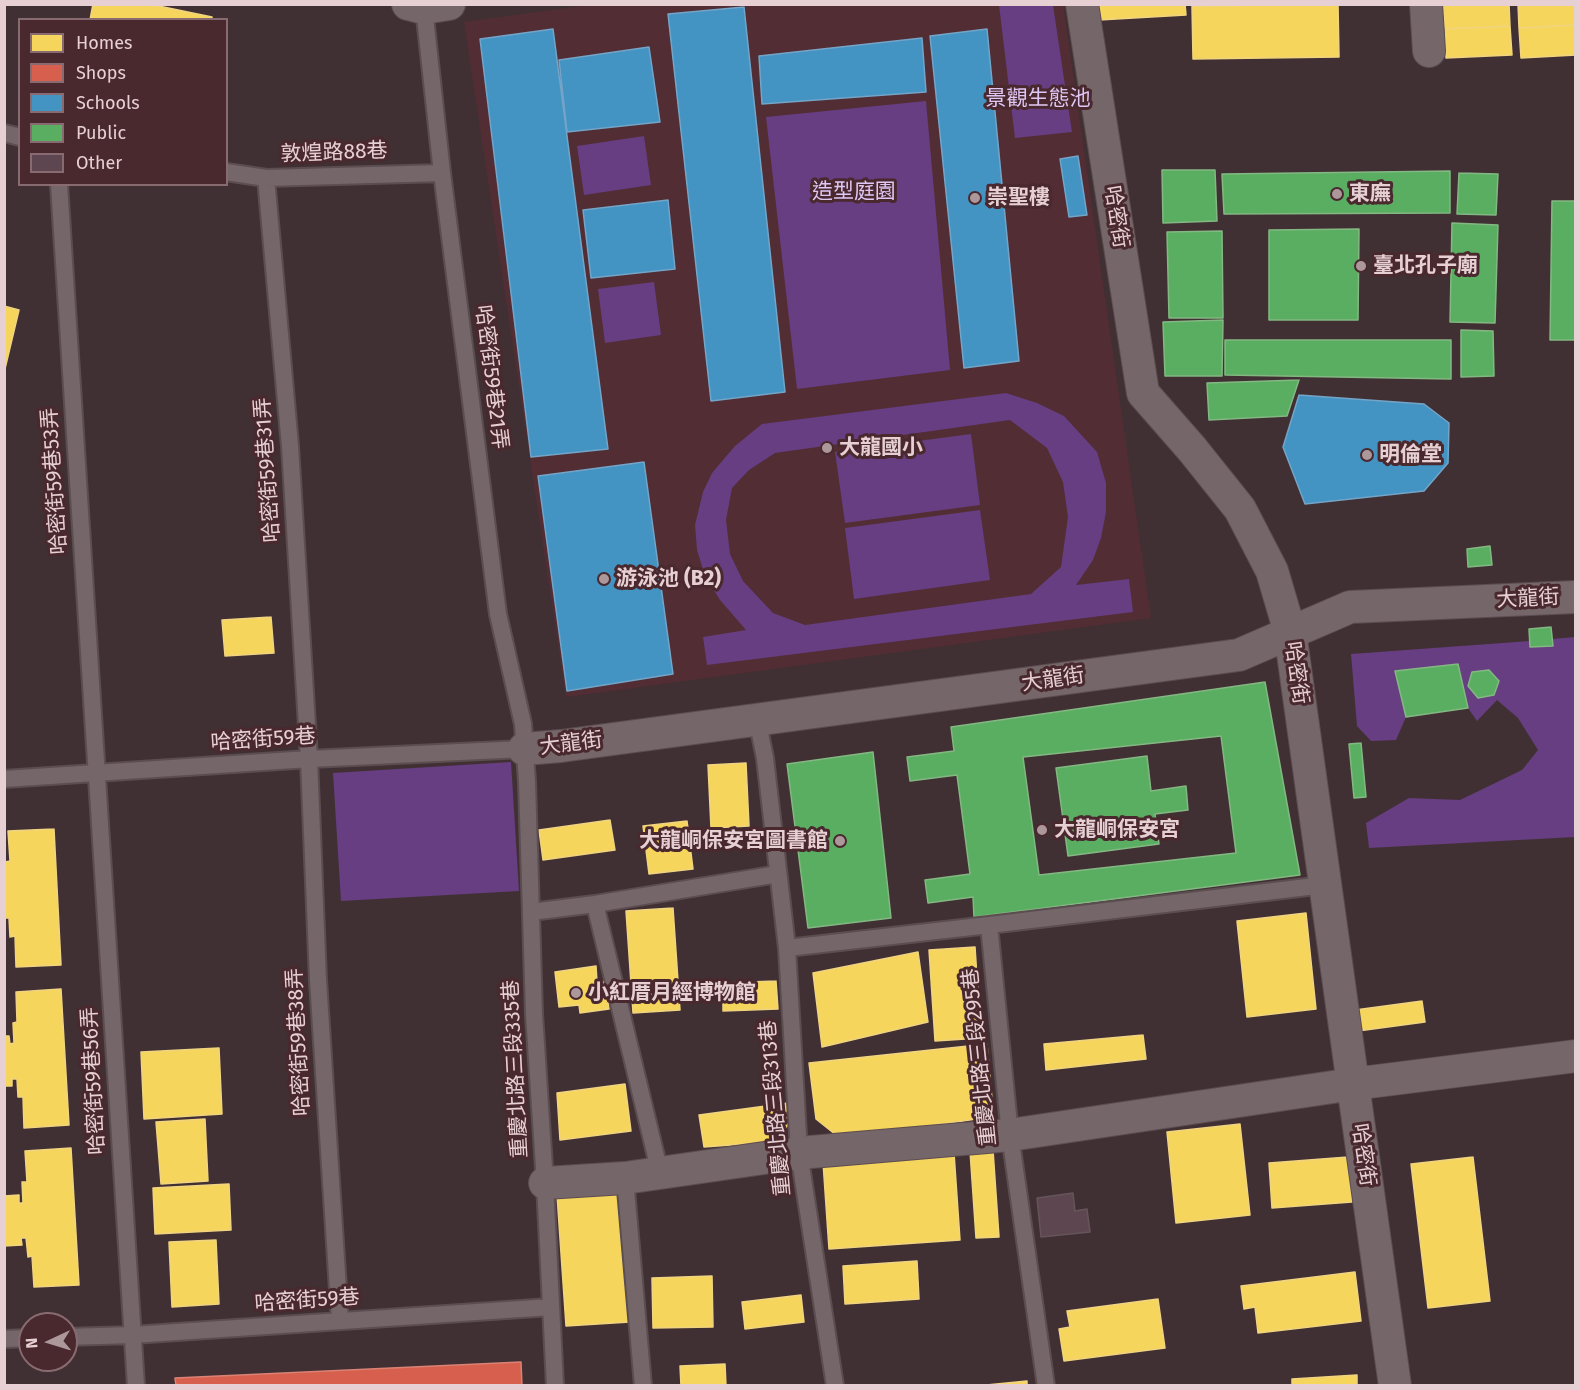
<!DOCTYPE html>
<meta charset="utf-8">
<style>
body{margin:0}
#map{position:relative;width:1580px;height:1390px;overflow:hidden;background:#413033;font-family:"Fira Sans",sans-serif}
canvas{display:block}
.frame{position:absolute;inset:0;border:6px solid #e6d0d3;pointer-events:none}
.legend{position:absolute;left:18px;top:18px;width:210px;height:168px;box-sizing:border-box;background:#49282e;border:2px solid #886b70;margin:0;padding:8px 10px;list-style:none;font-size:18px;color:#e6d0d3}
.legend li{display:flex;align-items:center;gap:12px;height:30px}
.legend b{width:30px;border:2px solid #886b70}
.north{position:absolute;left:18px;top:1312px;width:60px;height:60px;box-sizing:border-box;background:#49282e;border:2px solid #886b70;border-radius:50%;rotate:266deg;font-size:16px;font-weight:700;line-height:24px;text-align:center;color:#e6d0d3}
.north::after{content:'';display:block;margin:auto;width:21px;height:27px;background:#ac989b;clip-path:polygon(50% 0,100% 100%,50% 72%,0 100%)}
</style>
<div id="map">
<canvas width="1580" height="1390"></canvas>
<div class="frame"></div>
<ul class="legend">
<li><b style="height:16px;background:#f6d55c"></b>Homes</li>
<li><b style="height:16px;background:#d6604d"></b>Shops</li>
<li><b style="height:16px;background:#4393c3"></b>Schools</li>
<li><b style="height:16px;background:#5aae61"></b>Public</li>
<li><b style="height:16px;background:#5e4650"></b>Other</li>
</ul>
<div class="north">N</div>
</div>
<script>
const ctx = document.querySelector('canvas').getContext('2d');
ctx.lineJoin = 'round';
function paint(path, color) { ctx.fillStyle = color; ctx.fill(path, 'evenodd'); }
const toPath = rows => new Path2D(rows.map(r => 'M' + r).join(''));
function trace(path, color, width, dash) { ctx.strokeStyle = color; ctx.lineWidth = width; ctx.lineCap = dash ? 'butt' : 'round'; ctx.setLineDash(dash || []); ctx.stroke(path); }
function write(font, color, halo, rows, align = 'center') {
  ctx.font = font + ' "Fira Sans","Noto Sans TC",sans-serif'; ctx.lineWidth = 6; ctx.setLineDash([]); ctx.textBaseline = 'middle'; ctx.strokeStyle = halo; ctx.fillStyle = color; for (const [text, x, y, turn = 0] of rows) {
    ctx.save(); ctx.translate(x, y); ctx.rotate((+turn || 0) * Math.PI / 180); ctx.textAlign = isNaN(turn) ? turn : align; if (halo) ctx.strokeText(text, 0, 0); ctx.fillText(text, 0, 0); ctx.restore();
  }
}
paint(toPath([
 [596,4,1063,5,1151,618,566,697,464,22]
]), '#522d34');
paint(toPath([
 [999,5,1053,5,1072,132,1015,138],
 [926,101,950,370,797,389,766,117],
 [644,136,651,185,584,195,577,146],
 [654,282,661,335,605,343,598,289],
 [1006,393,1037,403,1064,416,1097,452,1106,483,1106,512,1101,538,1093,560,1076,585,1129,579,1133,612,707,665,703,637,746,630,720,600,705,576,697,550,695,525,703,492,712,473,735,446,762,424],
 [1010,420,1047,448,1063,482,1068,517,1061,567,1031,594,805,625,773,613,743,581,730,554,726,520,732,488,749,470,775,453],
 [971,434,980,505,845,523,835,452],
 [980,510,990,580,854,599,845,528],
 [1575,637,1575,837,1369,848,1366,823,1409,798,1460,800,1522,770,1538,750,1518,718,1497,700,1477,721,1468,708,1458,664,1395,671,1406,717,1396,740,1371,741,1357,726,1351,654,1530,641,1530,647,1552,646,1552,639],
 [511,762,519,891,341,901,333,773]
]), '#663e81');
const homes = toPath([
 [93,4,149,4,212,17,212,20,90,20,93,4],
 [1098,4,1185,4,1186,15,1099,20,1098,4],
 [1338,4,1339,57,1193,59,1192,6,1338,4],
 [1443,4,1509,4,1510,26,1445,29,1443,4],
 [1518,4,1576,4,1576,25,1519,28,1518,4],
 [1576,25,1576,55,1521,58,1519,28,1576,25],
 [1510,26,1512,55,1446,58,1445,29,1510,26],
 [4,306,19,310,4,373,4,306],
 [271,617,274,653,225,656,222,620,271,617],
 [746,763,749,826,711,828,708,765,746,763],
 [610,820,615,850,543,860,539,830,610,820],
 [687,821,693,869,649,874,643,826,687,821],
 [54,829,61,965,16,967,15,936,10,937,9,918,4,918,5,862,10,861,8,831,54,829],
 [673,908,680,1010,633,1013,626,911,673,908],
 [1306,913,1316,1009,1247,1017,1237,921,1306,913],
 [975,947,981,1038,935,1041,929,950,975,947],
 [918,952,928,1022,822,1047,813,973,918,952],
 [596,966,597,982,606,981,609,1009,580,1013,579,1005,559,1007,555,972,596,966],
 [776,981,778,1009,723,1011,723,983,776,981],
 [61,989,69,1125,24,1128,23,1097,18,1097,17,1079,12,1079,12,1086,4,1086,4,1036,9,1036,10,1044,14,1043,13,1023,17,1022,16,992,61,989],
 [1422,1001,1425,1022,1358,1031,1355,1010,1422,1001],
 [1143,1035,1146,1059,1046,1070,1044,1044,1143,1035],
 [987,1044,992,1099,983,1118,841,1139,816,1119,809,1063,987,1044],
 [219,1048,222,1114,144,1119,141,1052,219,1048],
 [625,1084,631,1131,560,1140,557,1093,625,1084],
 [788,1103,789,1124,773,1142,704,1147,699,1115,788,1103],
 [205,1119,208,1181,161,1184,156,1122,205,1119],
 [1240,1124,1250,1215,1176,1223,1167,1132,1240,1124],
 [71,1148,79,1285,34,1287,32,1256,28,1257,26,1238,21,1238,22,1245,4,1246,4,1196,19,1195,19,1203,23,1203,22,1182,27,1182,25,1151,71,1148],
 [993,1150,999,1237,976,1238,970,1151,993,1150],
 [954,1153,960,1240,829,1249,823,1162,954,1153],
 [1348,1157,1352,1202,1272,1208,1269,1163,1348,1157],
 [1473,1157,1490,1301,1428,1308,1411,1164,1473,1157],
 [229,1184,231,1230,155,1234,153,1188,229,1184],
 [621,1190,630,1322,566,1326,557,1195,621,1190],
 [216,1240,219,1304,172,1307,169,1242,216,1240],
 [917,1261,919,1299,845,1304,843,1266,917,1261],
 [1355,1272,1361,1321,1258,1333,1255,1307,1244,1309,1241,1286,1355,1272],
 [712,1276,713,1327,653,1328,652,1278,712,1276],
 [801,1295,804,1322,745,1329,742,1302,801,1295],
 [1158,1299,1165,1348,1064,1361,1059,1329,1070,1327,1067,1311,1158,1299],
 [725,1364,726,1386,681,1386,680,1366,725,1364],
 [1357,1375,1357,1386,1292,1386,1292,1379,1357,1375],
 [1027,1381,1027,1386,976,1386,1027,1381]
]);
paint(homes, '#f6d55c');
trace(homes, '#f1d480', 1.5);
const shops = toPath([
 [521,1362,522,1386,176,1386,175,1378,521,1362]
]);
paint(shops, '#d6604d');
trace(shops, '#db8275', 1.5);
const schools = toPath([
 [744,7,785,392,711,401,668,14,744,7],
 [553,29,608,449,531,457,480,39,553,29],
 [987,29,1019,361,964,368,930,36,987,29],
 [922,38,926,92,762,104,759,56,922,38],
 [649,47,660,122,567,132,559,60,649,47],
 [1078,156,1087,215,1069,217,1060,159,1078,156],
 [668,200,675,269,591,278,583,210,668,200],
 [1299,395,1424,404,1449,423,1448,463,1424,491,1305,504,1283,447,1299,395],
 [644,462,673,674,567,691,538,476,644,462]
]);
paint(schools, '#4393c3');
trace(schools, '#74a5c8', 1.5);
const public = toPath([
 [1162,170,1215,170,1217,221,1163,223,1162,170],
 [1450,171,1450,213,1224,214,1222,174,1450,171],
 [1459,173,1498,174,1496,215,1457,214,1459,173],
 [1552,201,1576,201,1576,340,1550,340,1552,201],
 [1452,223,1498,225,1495,323,1450,322,1452,223],
 [1359,229,1358,320,1269,320,1269,230,1359,229],
 [1222,231,1223,318,1169,318,1167,232,1222,231],
 [1223,320,1222,376,1165,376,1163,322,1223,320],
 [1461,330,1493,331,1494,376,1461,377,1461,330],
 [1225,340,1451,340,1451,379,1225,375,1225,340],
 [1299,380,1287,416,1209,420,1207,383,1299,380],
 [1490,546,1492,565,1468,567,1467,549,1490,546],
 [1551,627,1553,646,1530,647,1529,629,1551,627],
 [1458,664,1468,708,1406,717,1395,671,1458,664],
 [1489,670,1499,681,1494,695,1478,698,1468,686,1472,672,1489,670],
 [1265,682,1300,875,974,917,973,897,928,903,925,880,970,874,957,775,910,781,907,757,954,751,951,727,1265,682],
 [1221,736,1236,853,1039,875,1023,757,1221,736],
 [1361,743,1366,797,1354,798,1349,744,1361,743],
 [873,752,891,918,808,928,787,764,873,752],
 [1147,756,1151,791,1186,786,1188,810,1155,814,1159,844,1068,856,1056,768,1147,756]
]);
paint(public, '#5aae61');
trace(public, '#84b883', 1.5);
const building = toPath([
 [1073,1193,1075,1211,1087,1209,1090,1232,1041,1237,1037,1198,1073,1193]
]);
paint(building, '#5e4650');
trace(building, '#65555a', 1.5);
const service = toPath([
 [424,8,442,173,498,614,523,724,527,782,534,1014,545,1183,555,1386],
 [4,133,20,137],
 [226,172,266,178,442,173],
 [266,178,290,446,309,759,318,980,340,1321],
 [59,184,136,1386],
 [757,719,765,758,787,948,799,1153,835,1386],
 [4,779,309,759,524,749],
 [595,904,778,874],
 [531,912,595,904,660,1173],
 [989,925,1324,885],
 [787,948,989,925,1010,1135,1046,1386],
 [625,1178,643,1386],
 [66,1337,132,1335,551,1307],
 [4,1339,30,1338]
]);
const minor = toPath([
 [408,4,424,8,449,4],
 [1082,4,1143,393,1192,449,1240,509,1272,571,1290,632,1395,1386],
 [1426,4,1429,51],
 [524,749,561,746,1239,655,1350,607,1576,597],
 [545,1183,625,1178,799,1153,1010,1135,1353,1084,1576,1056]
]);
trace(service, '#5c4d50', 20);
trace(minor, '#5c4d50', 34);
trace(service, '#756669', 16);
trace(minor, '#756669', 32);
for (const [x, y, r, color] of [
 [1337,194,6,"#ac989b"],
 [975,198,6,"#ac989b"],
 [1361,266,6,"#ac989b"],
 [827,448,6,"#ac989b"],
 [1367,455,6,"#ac989b"],
 [604,579,6,"#ac989b"],
 [1042,830,6,"#ac989b"],
 [840,841,6,"#ac989b"],
 [576,993,6,"#ac989b"]
]) { const dot = new Path2D(); dot.arc(x, y, r, 0, 2 * Math.PI); ctx.fillStyle = color; ctx.fill(dot); trace(dot, '#49282e', 2); }
write('21px', '#dec7f4', '#49282e', [
 ["景觀生態池",1038,99],
 ["造型庭園",854,192]
]);
write('21px', '#e6d0d3', '#49282e', [
 ["敦煌路88巷",334,153,-2],
 ["哈密街",1116,217,81],
 ["哈密街59巷21弄",491,377,83],
 ["哈密街59巷31弄",268,470,-94],
 ["哈密街59巷53弄",55,481,-94],
 ["大龍街",1528,599,-3],
 ["哈密街",1296,673,82],
 ["大龍街",1053,680,-8],
 ["哈密街59巷",263,740,-4],
 ["大龍街",571,744,-7],
 ["哈密街59巷38弄",299,1042,-93],
 ["重慶北路三段295巷",980,1057,-96],
 ["重慶北路三段335巷",516,1069,-93],
 ["哈密街59巷56弄",94,1081,-93],
 ["重慶北路三段313巷",776,1108,-95],
 ["哈密街",1363,1155,82],
 ["哈密街59巷",307,1301,-4]
]);
write('bold 21px', '#e6d0d3', '#49282e', [
 ["東廡",1349,194],
 ["崇聖樓",987,198],
 ["臺北孔子廟",1373,266],
 ["大龍國小",839,448],
 ["明倫堂",1379,455],
 ["游泳池 (B2)",616,579],
 ["大龍峒保安宮",1054,830],
 ["大龍峒保安宮圖書館",828,841,"right"],
 ["小紅厝月經博物館",588,993]
], 'left');
</script>
